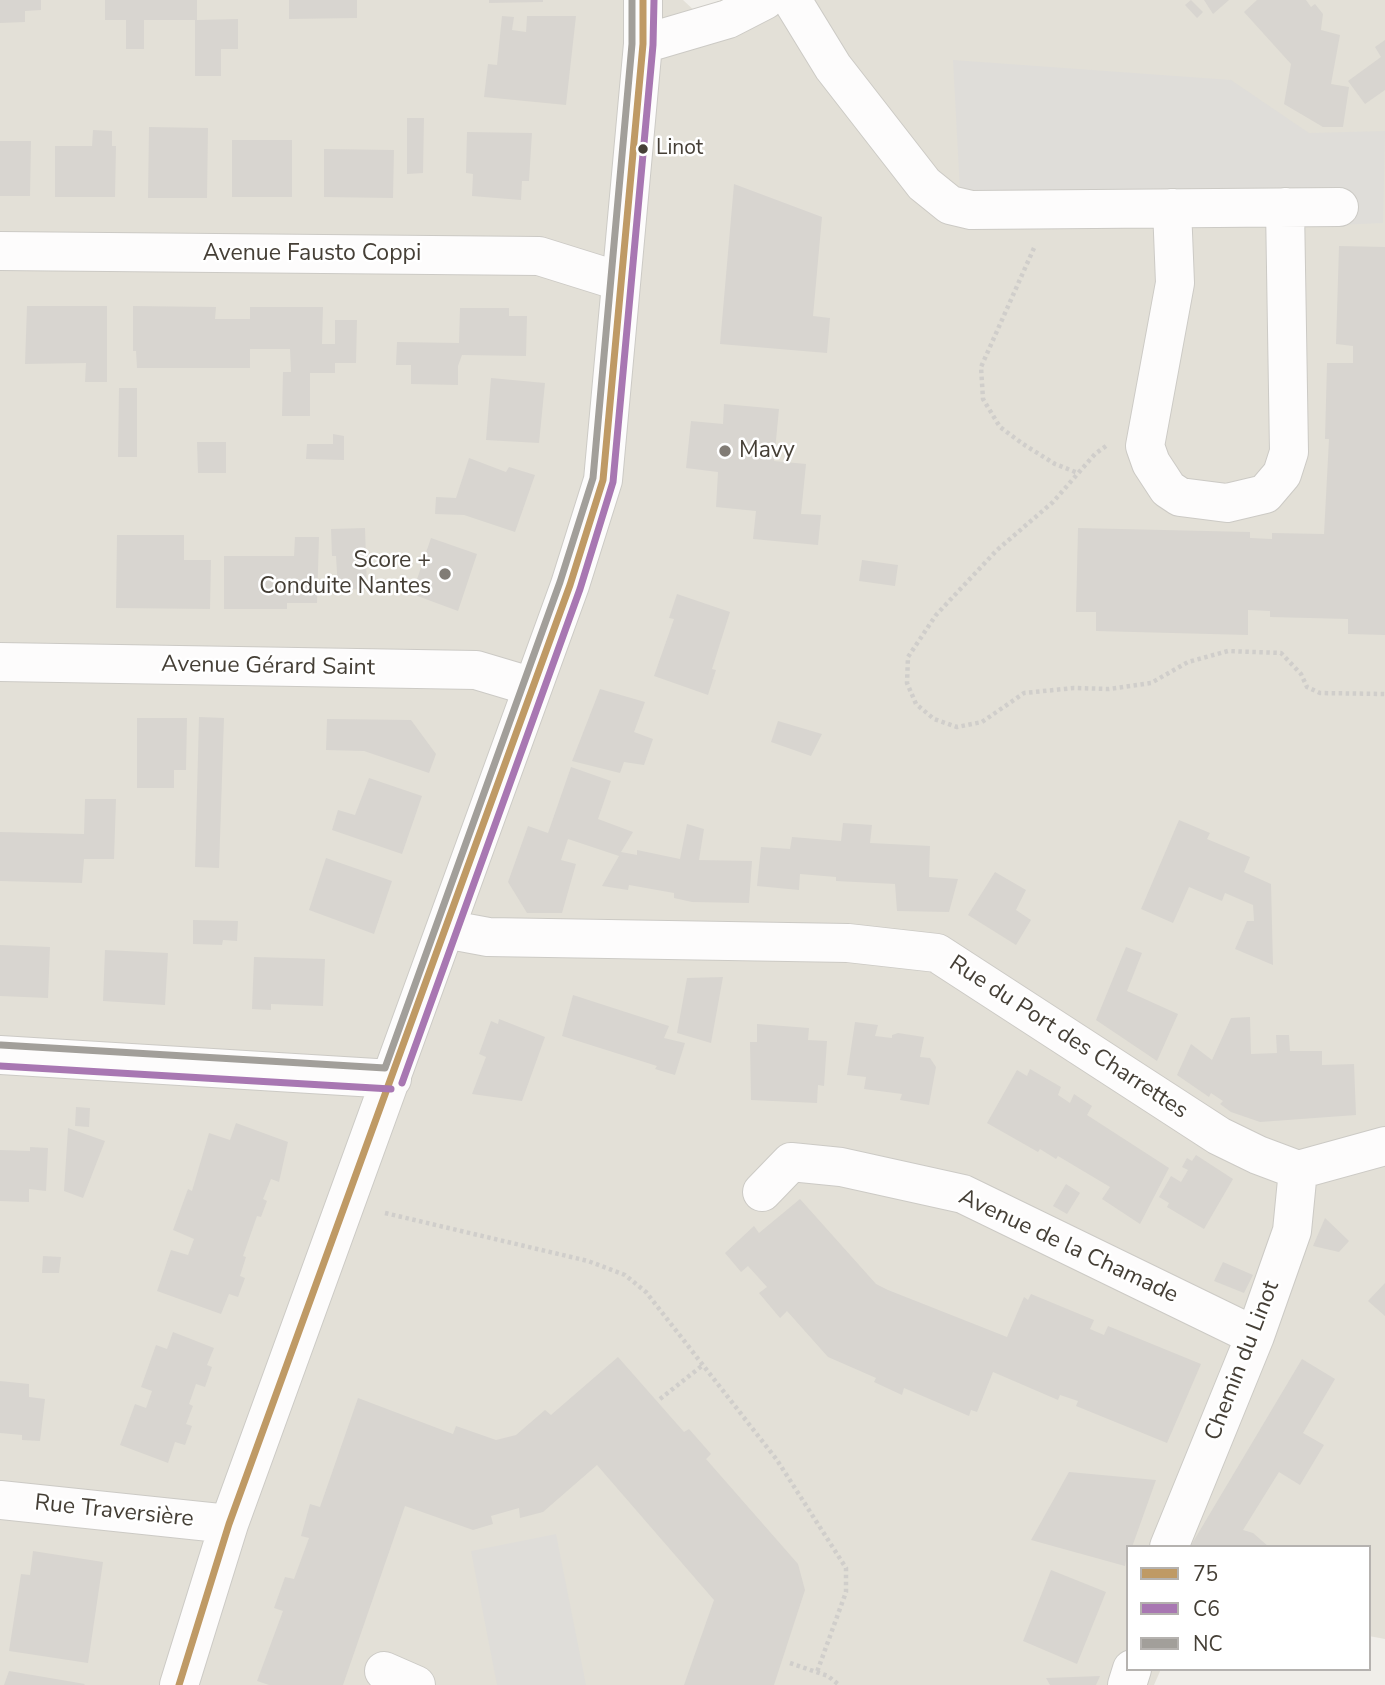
<!DOCTYPE html>
<meta charset="utf-8">
<style>
body{margin:0}
#map{position:relative;width:1385px;height:1685px;overflow:hidden;background:#f0eee9;font-family:"Nunito Sans",sans-serif}
canvas{display:block}
.legend{position:absolute;left:1126px;top:1545px;width:245px;height:126px;box-sizing:border-box;background:#fff;border:2px solid #b5b2af;margin:0;padding:9px 12px;list-style:none;font-size:21px;color:#453f36}
.legend li{display:flex;align-items:center;gap:14px;height:35px}
.legend b{width:35px;border:2px solid #b5b2af}
</style>
<div id="map">
<canvas width="1385" height="1685"></canvas>
<ul class="legend">
<li><b style="height:9px;background:#bf9a65"></b>75</li>
<li><b style="height:9px;background:#a877b2"></b>C6</li>
<li><b style="height:9px;background:#a29f9a"></b>NC</li>
</ul>
</div>
<script>
const ctx = document.querySelector('canvas').getContext('2d');
ctx.lineJoin = 'round';
function paint(path, color) { ctx.fillStyle = color; ctx.fill(path, 'evenodd'); }
const toPath = rows => new Path2D(rows.map(r => 'M' + r).join(''));
function trace(path, color, width, dash) { ctx.strokeStyle = color; ctx.lineWidth = width; ctx.lineCap = dash ? 'butt' : 'round'; ctx.setLineDash(dash || []); ctx.stroke(path); }
function write(font, color, halo, rows, align = 'center') {
  ctx.font = font + ' "Nunito Sans",sans-serif'; ctx.lineWidth = 5; ctx.setLineDash([]); ctx.textBaseline = 'middle'; ctx.strokeStyle = halo; ctx.fillStyle = color; for (const [text, x, y, turn = 0] of rows) {
    ctx.save(); ctx.translate(x, y); ctx.rotate((+turn || 0) * Math.PI / 180); ctx.textAlign = isNaN(turn) ? turn : align; if (halo) ctx.strokeText(text, 0, 0); ctx.fillText(text, 0, 0); ctx.restore();
  }
}
paint(toPath([
 [0,0,683,0,697,13,720,0,1385,0,1385,1639,1369,1636,1369,1547,1128,1547,1128,1669,1161,1669,1154,1685,0,1685]
]), '#e3e0d7');
paint(toPath([
 [953,60,1231,80,1309,133,1385,131,1383,223,1314,226,1285,188,960,191],
 [556,1534,586,1685,497,1685,471,1551]
]), '#dfddd9');
paint(toPath([
 [0,0,41,0,41,10,25,11,25,22,0,23],
 [105,0,197,0,197,20,238,19,238,49,221,49,221,76,195,76,195,20,144,20,144,49,126,49,126,20,105,20],
 [289,0,357,0,357,18,289,19],
 [489,0,543,0,543,2,489,3],
 [1191,0,1203,12,1197,18,1185,5],
 [1204,0,1229,0,1213,14],
 [1257,0,1306,0,1311,7,1315,4,1323,14,1321,30,1340,35,1331,84,1349,87,1343,127,1323,127,1284,104,1291,64,1244,12],
 [502,16,514,17,512,30,526,32,527,16,576,16,566,105,484,97,488,64,497,65],
 [1385,40,1385,90,1365,104,1348,81,1381,57,1375,47],
 [407,118,424,118,423,173,407,174],
 [149,127,208,128,207,198,148,198],
 [93,130,112,131,112,146,116,146,115,197,55,197,55,146,92,146],
 [467,132,532,133,529,181,522,181,521,200,472,196,473,174,466,173],
 [232,140,292,140,292,197,232,197],
 [0,141,31,141,30,196,0,196],
 [324,149,394,150,393,198,324,197],
 [734,184,822,217,813,316,830,318,827,353,720,344],
 [1339,246,1385,247,1385,635,1348,634,1348,619,1270,617,1270,611,1248,610,1248,635,1096,631,1096,612,1076,612,1078,528,1250,532,1250,538,1272,539,1272,533,1324,534,1329,439,1325,439,1327,363,1353,363,1353,346,1336,344],
 [27,306,107,306,107,382,85,382,86,363,25,364],
 [133,306,216,307,215,319,250,319,250,307,323,307,322,344,335,344,335,320,357,320,356,363,335,363,335,373,310,373,310,416,282,416,283,372,291,372,290,349,250,349,250,368,137,368,136,351,133,351],
 [460,308,509,308,509,316,527,316,526,356,462,355,458,366,458,385,411,384,411,365,396,365,397,342,459,343],
 [491,378,545,383,539,443,486,440],
 [119,388,137,388,137,457,118,457],
 [724,404,779,409,774,461,806,464,801,514,821,515,818,545,753,539,756,511,716,507,718,472,686,468,691,421,723,424],
 [333,434,344,436,344,460,306,459,307,444,333,444],
 [197,442,226,442,226,473,198,473],
 [469,458,506,472,509,467,535,475,515,532,464,515,435,514,436,497,456,498],
 [365,528,367,589,338,590,336,556,332,556,331,529],
 [117,535,184,535,184,560,211,560,210,609,116,608],
 [295,537,319,537,317,603,287,603,287,609,224,609,224,556,294,556],
 [431,538,477,554,458,611,412,594],
 [862,560,898,565,895,586,859,581],
 [677,594,730,612,712,669,716,670,708,695,654,676,674,619,669,618],
 [600,689,645,702,634,732,653,739,644,765,624,762,620,773,572,761],
 [199,717,224,718,219,868,195,867],
 [137,718,187,718,186,770,174,770,174,788,137,788],
 [327,719,411,720,436,754,429,773,364,751,326,750],
 [778,721,822,734,811,756,771,742],
 [571,767,611,781,598,819,633,832,621,852,637,855,637,850,680,859,687,824,704,829,699,860,752,861,749,903,692,902,674,898,674,893,629,885,628,890,602,886,619,856,568,839,561,860,576,864,562,913,527,913,508,882,528,826,548,833],
 [369,778,422,796,402,854,332,830,338,810,355,815],
 [85,799,116,799,114,859,84,859,82,883,0,881,0,832,84,834],
 [1179,820,1210,833,1207,839,1250,857,1244,872,1271,884,1273,965,1235,949,1247,921,1254,921,1253,905,1225,893,1222,901,1189,887,1173,923,1141,909],
 [843,823,872,825,870,843,930,846,929,877,958,879,949,912,897,911,895,884,836,881,836,877,800,874,799,890,757,886,761,847,790,849,792,837,841,841],
 [326,858,392,881,374,934,309,910],
 [995,872,1026,890,1016,910,1031,920,1016,945,968,915],
 [193,920,238,921,237,941,223,940,222,945,193,944],
 [0,945,50,947,48,998,0,996],
 [1126,947,1142,953,1127,991,1178,1014,1157,1061,1096,1020],
 [105,950,168,953,165,1005,103,1001],
 [254,957,325,959,323,1006,271,1004,271,1010,252,1009],
 [723,977,711,1043,677,1033,687,978],
 [573,995,669,1026,664,1038,685,1043,675,1075,655,1069,657,1066,562,1036],
 [1250,1017,1251,1054,1277,1053,1276,1035,1289,1035,1290,1051,1322,1051,1322,1065,1354,1064,1356,1115,1260,1122,1231,1112,1220,1104,1223,1101,1211,1093,1209,1097,1177,1075,1191,1044,1212,1060,1231,1018],
 [499,1019,545,1037,522,1101,472,1094,486,1057,479,1054,491,1021,498,1024],
 [855,1022,878,1025,875,1036,892,1038,892,1035,898,1033,924,1037,920,1057,930,1058,936,1067,929,1105,900,1100,902,1094,864,1089,866,1077,847,1075],
 [757,1024,809,1028,808,1040,827,1041,824,1086,818,1085,817,1103,751,1100,750,1042,757,1042],
 [1030,1069,1061,1087,1058,1095,1070,1103,1074,1094,1092,1106,1087,1115,1169,1168,1140,1224,1102,1199,1110,1187,1058,1156,1056,1159,1040,1149,1038,1152,987,1123,1017,1070,1027,1076],
 [76,1107,90,1108,89,1127,75,1126],
 [236,1123,288,1142,279,1182,271,1179,263,1199,267,1201,261,1217,257,1216,243,1256,246,1257,240,1276,245,1278,238,1297,229,1294,221,1314,157,1291,171,1250,188,1255,194,1239,173,1230,188,1189,192,1191,209,1133,230,1140],
 [68,1128,105,1141,83,1198,64,1191],
 [30,1147,48,1148,46,1191,29,1189,29,1202,0,1201,0,1150,30,1151],
 [1196,1155,1233,1179,1204,1229,1167,1207,1169,1203,1159,1197,1171,1176,1181,1182,1188,1170,1182,1167,1187,1158,1192,1161],
 [1066,1184,1080,1193,1067,1214,1053,1206],
 [800,1199,876,1284,888,1290,1007,1337,1024,1297,1028,1300,1031,1294,1094,1320,1090,1329,1104,1335,1108,1326,1201,1364,1167,1443,1076,1406,1078,1401,1060,1395,1058,1400,993,1372,977,1412,971,1410,969,1416,904,1388,902,1395,874,1382,876,1378,828,1357,787,1311,780,1318,759,1293,767,1287,748,1266,741,1272,725,1253,754,1226,759,1233],
 [1325,1218,1349,1241,1339,1252,1313,1246],
 [43,1256,61,1257,59,1273,42,1273],
 [1223,1262,1253,1275,1244,1293,1214,1281],
 [1385,1283,1385,1316,1368,1301],
 [173,1332,214,1348,207,1365,212,1367,205,1387,196,1384,189,1404,193,1406,186,1424,192,1426,185,1445,175,1442,168,1463,120,1445,135,1404,146,1408,152,1391,141,1387,156,1345,167,1349],
 [618,1357,684,1432,689,1429,711,1454,706,1459,798,1564,805,1590,774,1685,684,1685,714,1600,597,1465,543,1512,520,1518,519,1508,491,1516,493,1524,473,1530,405,1506,343,1685,269,1685,257,1681,283,1611,274,1608,285,1577,294,1579,309,1538,301,1536,310,1504,320,1507,358,1398,453,1434,456,1426,496,1440,516,1435,545,1410,551,1415],
 [1302,1359,1335,1379,1303,1433,1324,1445,1300,1485,1279,1472,1243,1530,1253,1533,1269,1547,1190,1547],
 [0,1381,29,1384,29,1397,45,1399,40,1441,22,1440,22,1435,0,1433],
 [1069,1472,1156,1480,1132,1547,1128,1547,1125,1566,1031,1540],
 [33,1551,103,1562,88,1663,9,1651,21,1574,30,1575],
 [1051,1570,1106,1592,1077,1664,1023,1641],
 [9,1671,85,1684,84,1685,4,1685],
 [1100,1676,1096,1685,1050,1685,1046,1678]
]), '#d8d5d0');
const minor = toPath([
 [792,0,833,67,924,184,950,205,971,210,1339,207],
 [643,44,728,19,765,0],
 [1172,208,1175,283,1145,446,1151,463,1168,489,1180,497,1227,503,1265,494,1282,474,1289,452,1285,207],
 [0,251,539,256,619,281],
 [0,662,476,670,533,687],
 [445,929,488,937,848,943,937,953,1219,1136,1258,1155,1298,1170,1385,1146],
 [0,1055,392,1079],
 [762,1192,791,1162,841,1167,963,1194,1255,1336],
 [0,1500,229,1524],
 [1169,1547,1255,1336,1292,1231,1298,1170],
 [384,1671,416,1685],
 [179,1685,229,1524,570,585,603,480,643,44,643,0],
 [1127,1685,1132,1669]
]);
trace(minor, '#cccac5', 40);
trace(toPath([
 [1034,248,981,367,983,399,1000,427,1023,444,1055,464,1078,473],
 [1106,446,1095,454,1053,502,997,550,936,615,908,657,907,683,916,704,934,719,957,727,982,722,1024,693,1074,688,1109,689,1151,683,1188,662,1228,651,1281,653,1301,674,1307,687,1320,693,1385,694],
 [385,1213,588,1261,625,1275,646,1292,777,1460,846,1568,846,1592,817,1672],
 [660,1399,703,1365],
 [790,1663,828,1676,839,1685]
]), '#d0cecb', 4.5, [3.5, 3.5]);
trace(minor, '#fdfcfc', 38);
trace(toPath([
 [179,1685,229,1524,570,585,603,480,643,44,643,0]
]), '#bf9a65', 7);
trace(toPath([
 [0,1066,391,1089],
 [402,1083,580,589,613,482,653,45,654,0]
]), '#a877b2', 7);
trace(toPath([
 [1,1045,385,1068,560,582,593,478,632,44,632,0]
]), '#a29f9a', 7);
for (const [x, y, r, color] of [
 [643,149,6,"#453f36"],
 [725,451,7,"#817c75"],
 [445,574,7,"#817c75"]
]) { const dot = new Path2D(); dot.arc(x, y, r, 0, 2 * Math.PI); ctx.fillStyle = color; ctx.fill(dot); trace(dot, '#fff', 2.5); }
write('21px', '#453f36', '#fff', [
 ["Linot",656,149]
], 'left');
write('23px', '#453f36', '#fff', [
 ["Avenue Fausto Coppi",312,254],
 ["Avenue Gérard Saint",268,667,1],
 ["Rue du Port des Charrettes",1068,1038,33],
 ["Avenue de la Chamade",1068,1247,25],
 ["Chemin du Linot",1243,1361,-69],
 ["Rue Traversière",114,1512,6]
]);
write('23px', '#453f36', '#fff', [
 ["Mavy",739,451],
 ["Score +",431,561,"right"],
 ["Conduite Nantes",431,587,"right"]
], 'left');
</script>
